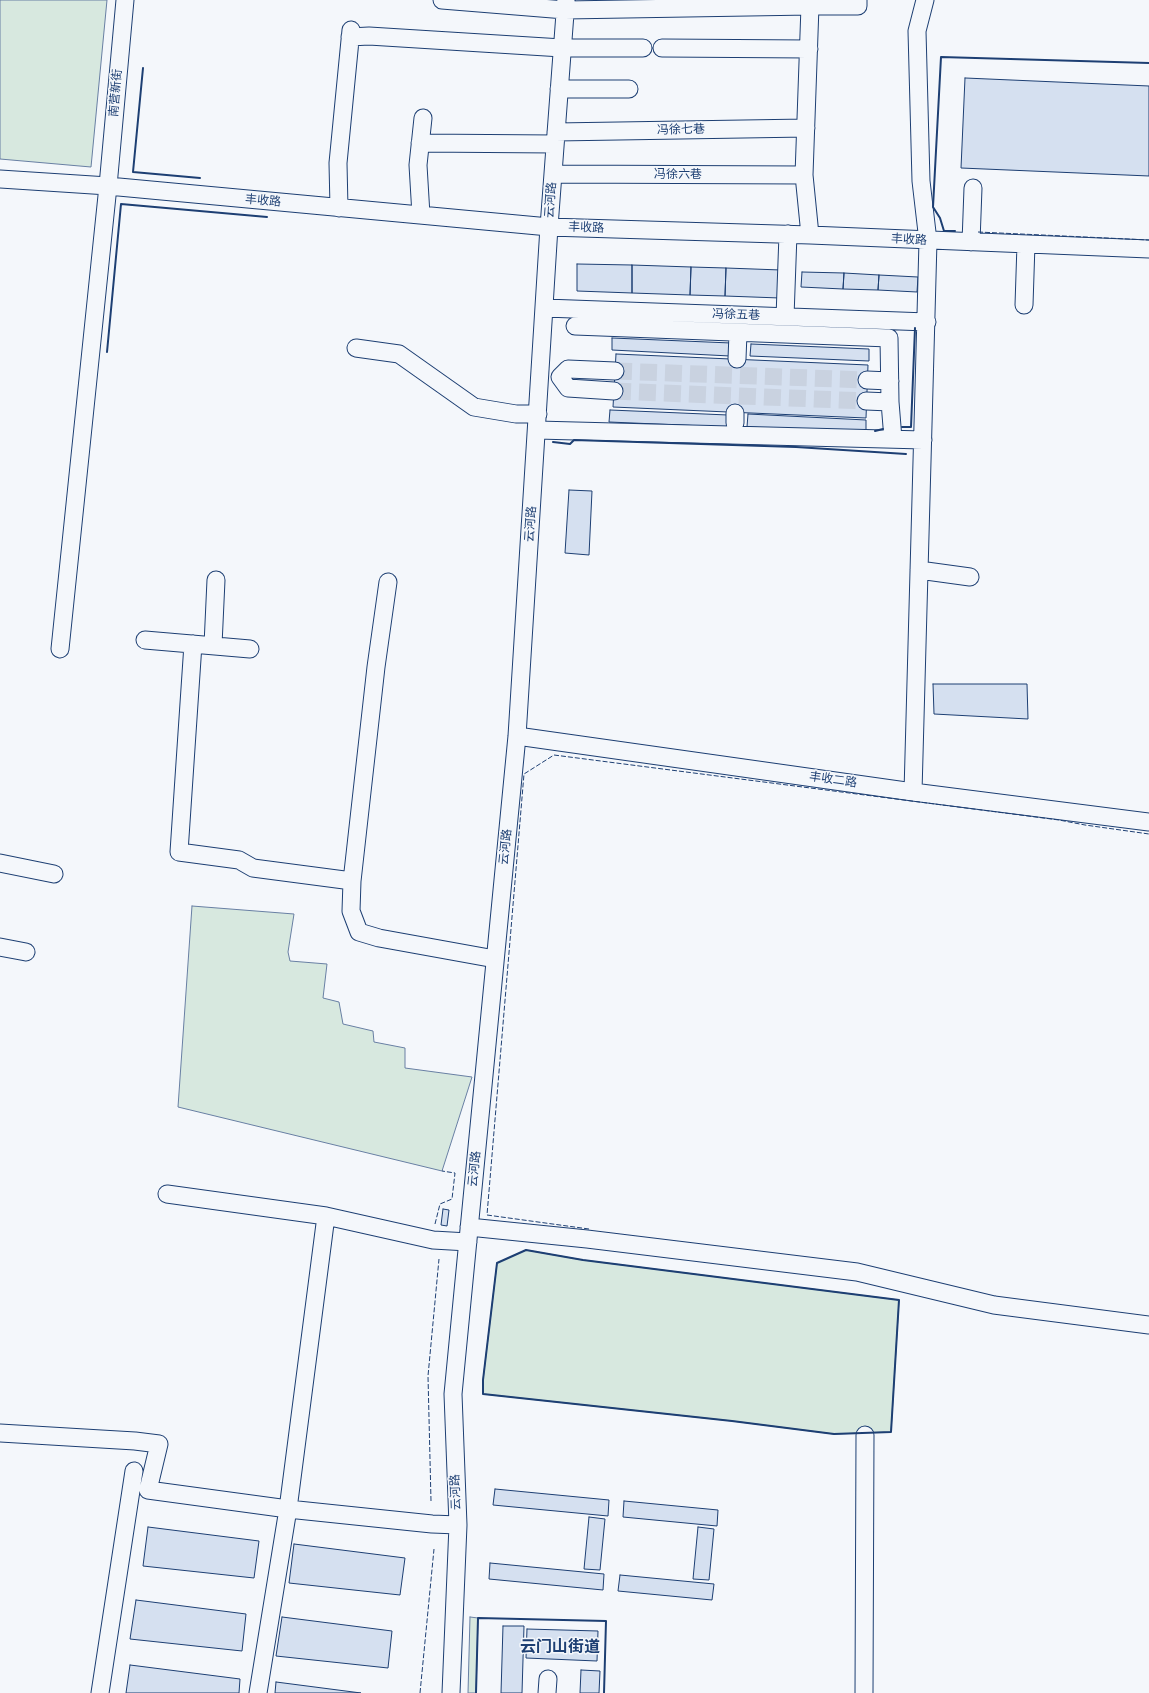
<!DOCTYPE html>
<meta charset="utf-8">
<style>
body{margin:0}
canvas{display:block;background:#f4f7fb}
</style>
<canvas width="1149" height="1693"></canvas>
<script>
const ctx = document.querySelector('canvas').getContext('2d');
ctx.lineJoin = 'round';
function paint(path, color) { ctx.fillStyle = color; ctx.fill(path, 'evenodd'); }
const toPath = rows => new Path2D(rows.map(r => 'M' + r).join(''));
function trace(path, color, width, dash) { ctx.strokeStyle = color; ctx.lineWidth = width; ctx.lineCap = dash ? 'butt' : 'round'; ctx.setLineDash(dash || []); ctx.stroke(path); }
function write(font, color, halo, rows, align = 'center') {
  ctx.font = font + ' "Space Grotesk","Noto Sans SC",sans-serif'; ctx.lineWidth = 3; ctx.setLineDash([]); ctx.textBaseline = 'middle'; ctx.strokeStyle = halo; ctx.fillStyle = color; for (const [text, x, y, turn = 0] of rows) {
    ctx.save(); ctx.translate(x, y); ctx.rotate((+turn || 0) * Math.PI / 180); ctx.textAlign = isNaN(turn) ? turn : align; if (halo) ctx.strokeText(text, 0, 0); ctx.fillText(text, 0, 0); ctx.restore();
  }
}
const green = toPath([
 [0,0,107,0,91,167,0,159,0,0],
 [192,906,294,914,288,952,290,961,327,964,323,998,339,1002,343,1024,373,1031,374,1042,405,1048,405,1068,472,1077,442,1171,178,1107,192,906],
 [526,1250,583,1260,899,1300,891,1432,834,1434,732,1421,483,1394,483,1380,497,1263,526,1250],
 [470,1617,478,1618,476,1693,468,1693,470,1617]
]);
paint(green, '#d7e8df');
trace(green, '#687fa3', 1);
const building = toPath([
 [965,78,1149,86,1149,176,961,168,965,78],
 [577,264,632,265,632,293,577,291,577,264],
 [632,265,691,267,690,295,632,293,632,265],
 [691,267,726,268,725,296,690,295,691,267],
 [726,268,781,270,780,298,725,296,726,268],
 [802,272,844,273,843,289,801,287,802,272],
 [844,273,879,275,878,290,843,289,844,273],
 [879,275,918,277,917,292,878,290,879,275],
 [612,338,731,343,730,356,612,350,612,338],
 [751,344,869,349,869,361,750,356,751,344],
 [616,354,868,365,866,418,613,407,616,354],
 [610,410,728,415,728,427,609,422,610,410],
 [748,414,866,420,866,432,747,427,748,414],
 [569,490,592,491,589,555,565,553,569,490],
 [933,684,1027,684,1028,719,934,714,933,684],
 [443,1209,449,1210,447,1226,441,1225,443,1209],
 [495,1489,609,1500,608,1516,493,1505,495,1489],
 [624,1501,718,1510,717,1526,623,1517,624,1501],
 [589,1517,605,1519,600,1570,584,1569,589,1517],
 [148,1527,259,1541,254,1578,143,1566,148,1527],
 [698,1527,714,1529,709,1580,693,1579,698,1527],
 [294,1544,405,1558,400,1595,289,1583,294,1544],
 [490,1563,604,1574,603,1590,489,1579,490,1563],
 [620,1575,714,1584,712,1600,618,1591,620,1575],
 [136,1600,246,1614,242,1651,130,1639,136,1600],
 [282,1617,392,1631,388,1668,276,1656,282,1617],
 [503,1626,524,1626,522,1693,501,1693,503,1626],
 [527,1629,598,1631,597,1661,526,1658,527,1629],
 [130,1665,240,1679,239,1693,126,1693,130,1665],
 [581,1670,600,1671,599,1693,580,1693,581,1670],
 [276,1682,361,1693,275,1693,276,1682]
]);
paint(building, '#d5e0f0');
trace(building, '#1d3f73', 1);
trace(toPath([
 [615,371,867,380],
 [614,391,866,401]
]), '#c9d2e0', 17, [17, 8]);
const minor = toPath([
 [442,0,565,10,810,6],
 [350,37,369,36,562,48,643,48],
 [662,48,809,49],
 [559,89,629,89],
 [556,132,806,128],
 [420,143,555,144],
 [553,174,804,175],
 [0,179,108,186,549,227,810,235,1149,249],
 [339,208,338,163,351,30],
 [421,215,418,165,423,118],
 [810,235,804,175,810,6,858,6,858,0],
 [971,242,973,188],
 [1024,305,1026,244],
 [545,308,927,322],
 [785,317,788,234],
 [575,326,889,338,890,402,893,439],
 [356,348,399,354,474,407,516,414,538,414],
 [737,359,738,333],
 [867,380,890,381],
 [614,391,568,388,560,377,568,369,615,371],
 [866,401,890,402],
 [735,423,735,413],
 [537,430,923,440],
 [919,570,970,577],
 [388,582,376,667,352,881,351,911,359,932,379,938,495,959],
 [145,640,250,649],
 [193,644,179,852,239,860,253,868,352,881],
 [213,645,216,580],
 [60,649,108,186,125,0],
 [517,736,913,792,1149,822],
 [913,792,928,241,921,181,917,31,925,0],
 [0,863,54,874],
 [0,947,26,952],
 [167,1194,326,1216,433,1240,468,1242],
 [469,1227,587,1239,857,1272,994,1305,1149,1325],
 [0,1433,135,1441,159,1444,148,1490,288,1509,432,1524,458,1525],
 [100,1693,134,1471],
 [258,1693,288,1509,326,1216],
 [451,1693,458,1525,453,1394,517,736,549,227,566,0],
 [547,1693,548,1679],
 [864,1693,865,1435]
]);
trace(minor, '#1d3f73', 19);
trace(minor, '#f4f7fb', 17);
trace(toPath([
 [978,232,1149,240],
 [435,1224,440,1204,452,1199,455,1173,442,1171],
 [589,1229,487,1215,524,774,554,755,1059,820,1085,825,1149,834],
 [431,1501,428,1376,439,1259],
 [420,1693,434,1549]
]), '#1d3f73', 1, [5, 2]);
trace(toPath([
 [143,68,133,172,200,178],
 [955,231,944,231,940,218,933,207,941,57,1149,63],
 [107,352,121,204,267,217],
 [902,427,911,427,915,328],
 [875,431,883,429],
 [553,442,570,444,574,440,669,443,796,447,906,454],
 [526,1250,583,1260,899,1300,891,1432,834,1434,732,1421,483,1394,483,1380,497,1263,526,1250],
 [476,1693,478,1618,606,1621,604,1693]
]), '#1d3f73', 2);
write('12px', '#1d3f73', '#f4f7fb', [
 ["南营新街",116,93,-85],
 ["冯徐七巷",681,130,-1],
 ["冯徐六巷",678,175],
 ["云河路",551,200,-86],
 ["丰收路",263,201,5],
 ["丰收路",586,228,2],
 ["丰收路",909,240,3],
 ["冯徐五巷",736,315,2],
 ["云河路",531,524,-86],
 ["丰收二路",833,780,8],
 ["云河路",506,847,-84],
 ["云河路",475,1169,-84],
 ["云河路",456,1492,-92]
]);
write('bold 16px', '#1d3f73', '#f4f7fb', [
 ["云门山街道",560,1648]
]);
</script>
